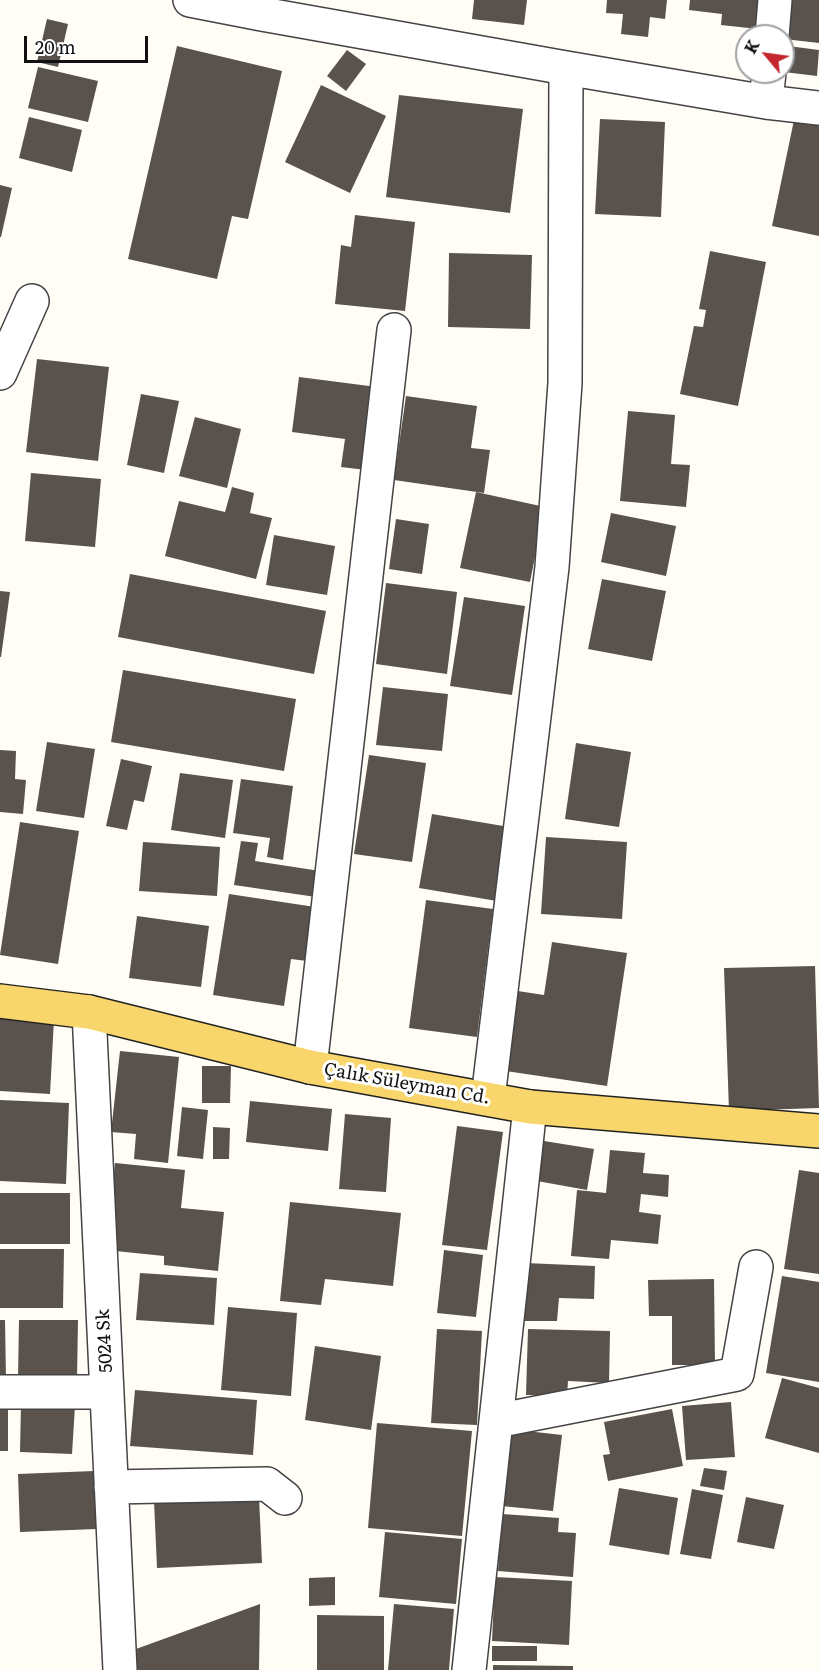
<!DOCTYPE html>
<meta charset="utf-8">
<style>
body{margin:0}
#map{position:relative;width:819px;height:1670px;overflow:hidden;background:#fffdf5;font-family:Literata,serif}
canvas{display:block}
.north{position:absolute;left:735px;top:24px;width:60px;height:60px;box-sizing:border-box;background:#fff;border:2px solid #a0a0a0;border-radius:50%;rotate:299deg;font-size:16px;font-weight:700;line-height:24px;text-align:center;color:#111}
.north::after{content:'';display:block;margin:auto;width:21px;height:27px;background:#c4262e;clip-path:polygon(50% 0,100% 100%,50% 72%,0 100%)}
.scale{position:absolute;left:24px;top:36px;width:124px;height:27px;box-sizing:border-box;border:3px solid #111;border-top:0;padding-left:8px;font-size:18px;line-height:21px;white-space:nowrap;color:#111;-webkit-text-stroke:4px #fff;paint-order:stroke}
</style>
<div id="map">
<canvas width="819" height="1670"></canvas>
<div class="north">K</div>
<div class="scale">20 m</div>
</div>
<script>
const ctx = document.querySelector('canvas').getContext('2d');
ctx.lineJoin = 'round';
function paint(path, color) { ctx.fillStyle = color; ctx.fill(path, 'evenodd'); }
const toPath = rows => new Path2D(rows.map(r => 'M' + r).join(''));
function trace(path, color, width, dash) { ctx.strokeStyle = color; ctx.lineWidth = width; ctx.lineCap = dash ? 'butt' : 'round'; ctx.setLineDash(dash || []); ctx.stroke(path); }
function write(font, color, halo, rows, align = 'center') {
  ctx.font = font + ' Literata,serif'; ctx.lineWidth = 6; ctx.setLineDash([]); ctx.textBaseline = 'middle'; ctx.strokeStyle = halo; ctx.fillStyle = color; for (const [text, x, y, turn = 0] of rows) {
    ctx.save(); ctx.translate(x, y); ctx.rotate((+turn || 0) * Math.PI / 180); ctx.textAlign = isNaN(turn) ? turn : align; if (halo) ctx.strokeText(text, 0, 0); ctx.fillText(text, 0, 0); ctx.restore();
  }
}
paint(toPath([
 [474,0,527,0,524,25,472,19],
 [607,0,667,0,665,19,650,17,648,37,621,34,623,14,606,13],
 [690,0,771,0,767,30,721,25,722,14,689,10],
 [789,0,819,0,819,43,784,39],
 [47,19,68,24,58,67,37,62],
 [177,46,282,71,248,219,232,216,217,279,128,259],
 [788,46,819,50,817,76,784,72],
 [347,50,366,64,346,91,327,76],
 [38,67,98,81,88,122,28,108],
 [321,85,386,116,350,193,285,162],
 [399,95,523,109,510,213,386,197],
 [29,117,82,130,72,172,19,158],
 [600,119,665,122,661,217,595,214],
 [794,120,819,125,819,236,772,226],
 [0,185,12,188,1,237,0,237],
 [355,215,415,222,405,311,335,304,341,245,351,247],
 [710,251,766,262,738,406,680,394,694,326,703,327,706,310,699,309],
 [449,253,532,255,530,329,448,327],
 [37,359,109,367,98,461,26,452],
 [299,377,377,387,366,470,341,467,345,439,292,432],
 [141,394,179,401,164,473,127,465],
 [406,396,477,406,471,448,490,450,484,493,394,480],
 [628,411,675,415,671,464,690,465,686,507,620,501],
 [195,417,241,429,227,488,179,476],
 [31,473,101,479,95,547,25,541],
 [232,487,254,493,250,513,272,518,256,579,165,556,179,501,225,512],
 [476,492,545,507,530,582,460,568],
 [611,513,676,526,666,576,601,562],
 [396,519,429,524,422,574,389,569],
 [274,535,335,546,327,595,266,585],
 [130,574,326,611,314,674,118,637],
 [602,579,666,591,652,661,588,649],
 [386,583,457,592,447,674,376,664],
 [0,591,10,592,1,657,0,657],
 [464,597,525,606,512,695,450,686],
 [123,670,296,699,284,771,111,742],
 [383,687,448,694,442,751,376,745],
 [47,742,95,749,84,818,36,811],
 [576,743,631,752,619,827,565,819],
 [0,750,16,751,15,779,26,780,23,814,0,812],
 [369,755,426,763,412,862,354,854],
 [121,759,152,766,144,802,134,800,127,830,106,826],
 [180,773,233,780,225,838,171,830],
 [241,779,293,786,283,860,267,857,270,838,233,833],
 [432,814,509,827,497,901,419,888],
 [20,822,79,831,58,964,0,955],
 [546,837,627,842,622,919,541,914],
 [241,841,258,843,255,861,320,871,316,897,234,885],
 [143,842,220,847,217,896,139,891],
 [229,894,315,907,307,961,291,959,284,1006,213,995],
 [426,900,493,909,477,1037,409,1028],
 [137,916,209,926,201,987,129,978],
 [552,942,627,953,607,1086,499,1070,511,990,544,995],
 [815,966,819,1108,729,1111,724,968],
 [0,1016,54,1019,50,1094,0,1091],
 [120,1051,179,1057,168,1163,134,1159,136,1134,111,1132],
 [202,1066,231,1066,230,1103,202,1103],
 [0,1100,69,1103,66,1184,0,1181],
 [250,1101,332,1109,328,1151,246,1142],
 [182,1107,208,1110,203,1159,177,1156],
 [345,1114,391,1118,386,1192,339,1189],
 [457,1126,503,1132,487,1250,442,1245],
 [213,1127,230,1128,229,1159,213,1159],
 [544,1141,594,1149,587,1190,537,1181],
 [610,1150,645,1153,643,1173,669,1175,668,1197,641,1194,639,1212,661,1215,658,1244,611,1240,609,1259,571,1256,577,1190,606,1193],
 [115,1163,185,1170,181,1208,224,1212,218,1271,164,1265,164,1256,106,1250],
 [799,1170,819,1173,819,1274,784,1269],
 [0,1193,70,1193,70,1244,0,1244],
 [290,1202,401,1213,393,1286,325,1279,321,1305,280,1301],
 [0,1249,64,1249,63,1308,0,1308],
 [444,1250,483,1255,476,1317,437,1313],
 [525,1263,595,1266,594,1299,559,1298,557,1321,523,1321],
 [140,1273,217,1278,214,1325,136,1320],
 [782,1276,819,1282,819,1382,766,1373],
 [714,1279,715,1365,672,1365,672,1316,649,1316,648,1280],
 [228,1307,297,1313,291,1396,221,1390],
 [0,1320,5,1320,6,1380,0,1380],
 [19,1320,78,1320,77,1379,18,1378],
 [437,1329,482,1331,477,1425,431,1423],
 [528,1329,610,1331,609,1383,568,1381,567,1396,526,1395],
 [315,1346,381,1356,371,1430,305,1420],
 [782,1378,819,1388,819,1453,765,1438],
 [135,1390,257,1400,253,1455,130,1446],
 [731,1402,735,1457,686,1460,682,1406],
 [0,1404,8,1404,8,1451,0,1451],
 [21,1404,75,1406,72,1454,20,1452],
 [672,1409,683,1466,608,1481,603,1455,610,1454,604,1422],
 [377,1423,472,1431,462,1536,368,1528],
 [509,1429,562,1435,553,1511,501,1506],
 [704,1468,727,1471,724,1490,700,1486],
 [94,1471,96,1529,20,1532,18,1474],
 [619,1488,678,1498,669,1555,609,1545],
 [692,1489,723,1495,711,1559,680,1554],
 [259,1497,262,1563,157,1568,154,1501],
 [746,1497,784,1505,774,1549,737,1542],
 [502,1514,559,1518,558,1532,576,1533,573,1577,498,1571],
 [385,1532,462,1539,456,1604,379,1597],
 [335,1577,335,1605,309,1606,309,1578],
 [495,1577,572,1581,569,1645,492,1641],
 [260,1604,259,1670,135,1670,136,1649],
 [394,1604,454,1609,449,1670,388,1670],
 [317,1615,384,1616,384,1670,317,1670],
 [492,1646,537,1646,537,1661,492,1661],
 [493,1665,573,1666,573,1670,493,1670]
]), '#5a524d');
const minor = toPath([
 [190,0,262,14,566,68,766,102,819,108],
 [772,36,775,0],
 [766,102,769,72],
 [0,373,32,301],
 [89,1012,120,1670],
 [310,1067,394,330],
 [488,1098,552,567,565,383,566,68],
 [0,1392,107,1392],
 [496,1421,737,1374,756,1267],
 [111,1487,267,1484,285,1498],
 [469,1670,530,1107]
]);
const major = toPath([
 [0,1001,89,1012,310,1067,530,1107,819,1131]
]);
trace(minor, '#444', 36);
trace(major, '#222', 36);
trace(minor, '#fff', 33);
trace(major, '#f9d66b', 33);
write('18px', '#111', '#fff', [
 ["Çalık Süleyman Cd.",407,1084,10],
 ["5024 Sk",105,1341,-93]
]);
</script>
